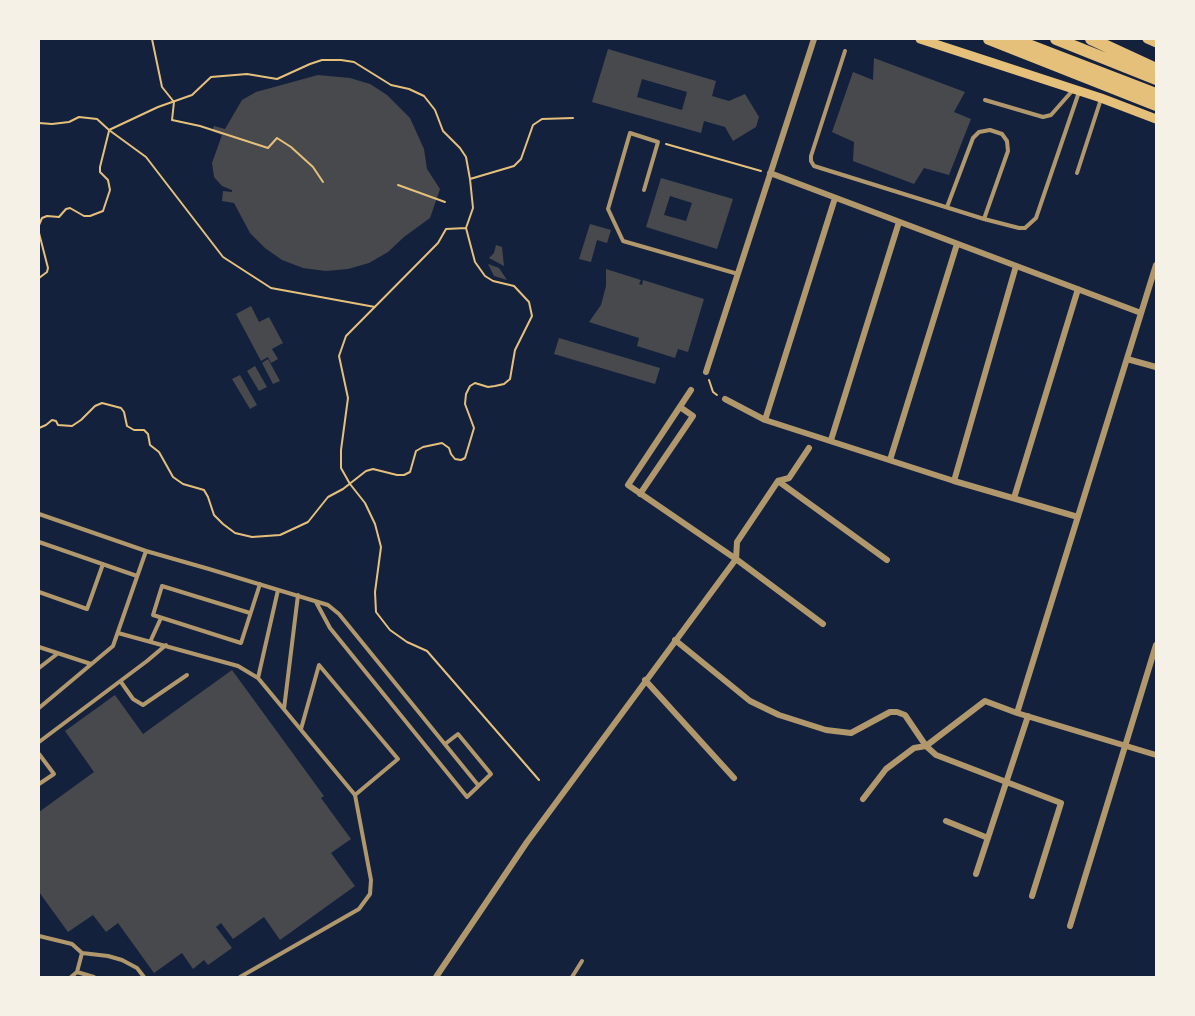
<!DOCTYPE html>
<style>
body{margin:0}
#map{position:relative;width:1195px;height:1016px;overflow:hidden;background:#14213d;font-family:"Sofia Sans Condensed",sans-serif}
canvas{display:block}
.frame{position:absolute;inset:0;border:40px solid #f6f1e7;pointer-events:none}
</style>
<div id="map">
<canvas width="1195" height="1016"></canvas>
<div class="frame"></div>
</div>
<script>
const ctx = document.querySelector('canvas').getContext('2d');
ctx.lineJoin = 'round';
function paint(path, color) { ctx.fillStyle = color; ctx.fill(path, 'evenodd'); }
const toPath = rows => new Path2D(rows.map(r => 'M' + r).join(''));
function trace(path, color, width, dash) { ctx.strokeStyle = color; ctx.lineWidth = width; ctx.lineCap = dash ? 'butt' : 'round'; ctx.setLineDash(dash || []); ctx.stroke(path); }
paint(toPath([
 [608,49,716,81,712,96,729,101,745,94,759,117,756,127,733,141,725,127,704,121,701,133,592,102],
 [642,79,687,92,682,110,637,97],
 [874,58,965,92,954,112,971,119,949,175,924,168,914,184,853,161,854,142,832,132,853,72,873,80],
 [318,75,350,78,370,84,387,95,410,118,424,149,427,169,440,189,430,218,404,237,388,252,369,263,348,269,326,271,303,268,282,260,265,248,250,233,234,203,222,201,223,191,232,192,232,190,222,186,214,177,212,163,222,135,212,131,214,126,225,129,242,100,256,92],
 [661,178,733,199,717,249,646,227],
 [670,196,692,203,686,221,664,215],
 [590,224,611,230,607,243,597,240,591,262,579,259],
 [496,245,502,247,504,266,489,258,494,253],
 [488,264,499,268,507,280,494,276],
 [606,269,641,280,639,284,642,285,643,280,704,299,688,352,678,349,675,358,637,346,639,338,589,322,601,305,606,286],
 [251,306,259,322,269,317,283,343,272,349,278,359,271,363,268,357,261,361,236,314],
 [559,338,660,368,655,384,554,354],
 [268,359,280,381,273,384,262,363],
 [255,366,267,387,259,391,247,371],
 [240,375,257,405,250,409,232,379],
 [232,670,324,796,321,798,351,839,331,853,355,886,280,940,264,917,233,939,221,923,216,927,232,948,208,965,204,960,193,969,182,953,154,973,118,923,106,932,93,915,68,932,39,892,39,812,94,772,65,731,115,695,143,734]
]), '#48494c');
trace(toPath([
 [152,39,162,87,174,102,172,120,200,126,268,148,277,138,291,147,313,167,323,182],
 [39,123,52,124,69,122,79,117,97,119,109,130,146,157,223,257,271,288,375,307],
 [109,130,158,107,192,95,211,77,247,74,277,79,310,64,322,60,341,60,354,62,391,85,409,89,424,96,435,110,443,131,460,148,466,157,470,179],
 [666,144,761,171],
 [398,185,445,202],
 [39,225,42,218,47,216,59,217,66,209,70,208,84,216,90,216,103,211,110,190,108,180,100,172,100,167,109,131],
 [466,228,446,229,438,243,346,336,339,356,348,398,341,450,341,468,350,484,365,503,375,524,381,547,375,592,376,612,390,630,407,642,427,651,539,780],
 [39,233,48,268,47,272,39,278],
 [709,380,713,392,717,395],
 [39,428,46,425,52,420,56,421,58,425,72,426,81,420,95,406,102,403,121,408,124,412,127,426,134,430,144,430,148,434,150,445,159,452,173,477,183,484,204,490,208,497,214,515,223,524,235,533,252,537,280,535,308,522,328,497,343,489,366,471,373,469,397,475,404,475,410,472,416,451,423,447,442,443,449,448,451,454,455,459,461,460,465,458,474,428,465,404,466,394,470,386,475,383,488,387,495,386,504,384,510,379,515,350,532,316,529,302,514,286,493,281,485,276,475,262,466,228,473,208,470,179,514,166,521,159,533,125,542,119,573,118]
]), '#e5c07b', 2);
trace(toPath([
 [845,51,811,156,811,161,814,166,984,219,1019,228,1025,228,1036,218,1079,92],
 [985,100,1043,117,1051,115,1073,90],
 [1077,173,1101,99],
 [644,190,658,142,630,133,608,209,623,241,738,274],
 [947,207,973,138,979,132,990,130,1002,134,1007,141,1008,151,984,219],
 [39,514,146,551,209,569,328,605,339,614,478,785],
 [39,542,137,576],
 [39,592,87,609,103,564],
 [316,602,330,628,467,797,491,774,458,734,445,744],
 [250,613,162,586,153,615,241,643,260,584],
 [118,633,238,666,258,678,355,795],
 [150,642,161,618],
 [39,647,91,664],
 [39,668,57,654],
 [258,678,278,590],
 [121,682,133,699,143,705,187,675],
 [39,708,113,646,146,551],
 [284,709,298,595],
 [301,729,319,665],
 [39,742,147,661,166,645],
 [39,754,54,774,39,784],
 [39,936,72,944,82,953,77,972,71,977],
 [82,953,108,956,122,960,137,968,144,977],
 [77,972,94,977],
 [240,977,359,909,370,894,371,880,355,795,398,759,319,665],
 [572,977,582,961]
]), '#b1986c', 4);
trace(toPath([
 [770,173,1141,313],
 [1127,359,1156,367],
 [706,372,814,39],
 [691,390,628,485,736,559,823,624],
 [725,399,765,420,954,481,1078,517],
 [765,420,835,198],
 [831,440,899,222],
 [890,460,957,244],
 [778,481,887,560],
 [954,481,1016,266],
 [640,494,693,416,680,407],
 [1014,498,1078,289],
 [736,559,737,542,778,481,789,478,809,448],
 [675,640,750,701,779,715,826,730,851,733,890,712,897,712,905,715,926,746,936,755,1061,803,1032,896],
 [645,680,734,778],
 [1017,713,1156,265],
 [863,799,886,769,914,748,926,746,985,701,1017,713,1156,755],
 [946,821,988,838],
 [976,874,1028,716],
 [1070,926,1156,645],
 [436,977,527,842,736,559]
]), '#b1986c', 6);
trace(toPath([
 [920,39,1101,98,1156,119],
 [1147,39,1156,43]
]), '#e5c07b', 9);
trace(toPath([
 [989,39,1156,105],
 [1013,39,1156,94],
 [1056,39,1156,79],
 [1091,39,1156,69]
]), '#e5c07b', 12);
</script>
